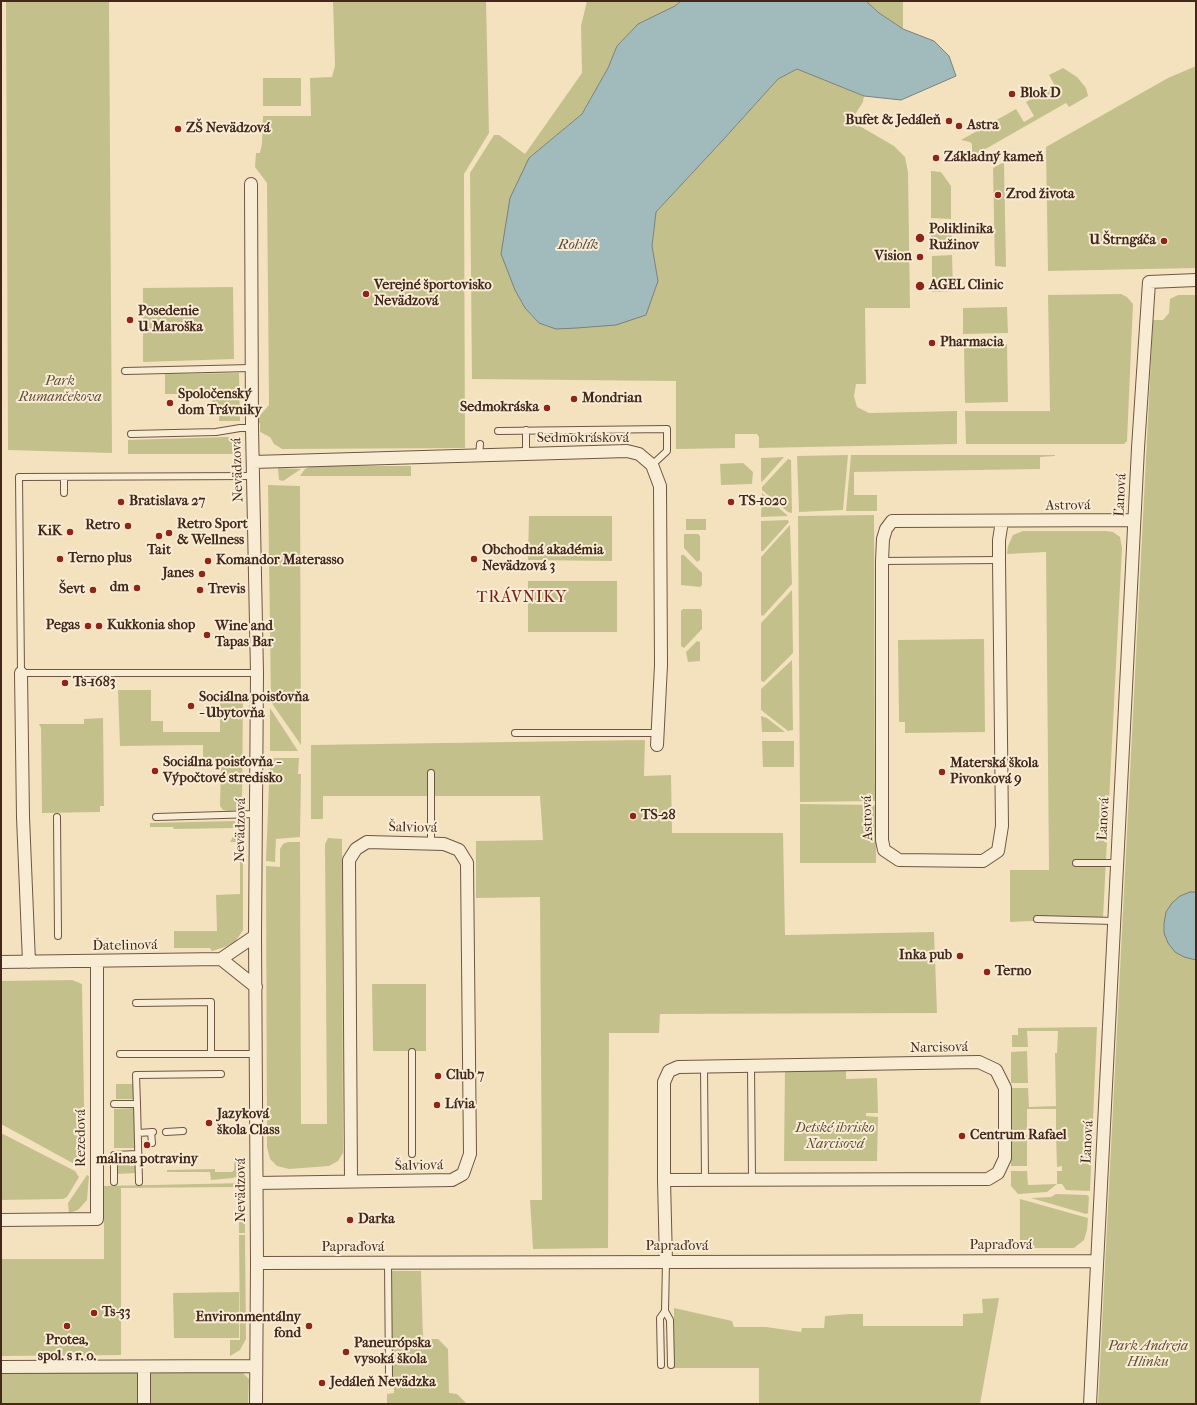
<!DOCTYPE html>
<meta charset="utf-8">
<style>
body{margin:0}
#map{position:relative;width:1197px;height:1405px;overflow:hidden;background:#f4e2bf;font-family:"IM FELL French Canon",serif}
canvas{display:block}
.frame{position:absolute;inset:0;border:2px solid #43271a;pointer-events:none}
</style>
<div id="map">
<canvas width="1197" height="1405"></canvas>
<div class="frame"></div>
</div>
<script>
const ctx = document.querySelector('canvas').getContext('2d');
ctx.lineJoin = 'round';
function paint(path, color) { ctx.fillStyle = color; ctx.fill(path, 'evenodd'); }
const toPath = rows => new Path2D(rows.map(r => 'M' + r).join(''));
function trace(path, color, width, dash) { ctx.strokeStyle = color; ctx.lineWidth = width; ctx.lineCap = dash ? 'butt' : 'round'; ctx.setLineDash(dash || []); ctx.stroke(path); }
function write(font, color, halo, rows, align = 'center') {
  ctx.font = font + ' "IM FELL French Canon",serif'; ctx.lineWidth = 4; ctx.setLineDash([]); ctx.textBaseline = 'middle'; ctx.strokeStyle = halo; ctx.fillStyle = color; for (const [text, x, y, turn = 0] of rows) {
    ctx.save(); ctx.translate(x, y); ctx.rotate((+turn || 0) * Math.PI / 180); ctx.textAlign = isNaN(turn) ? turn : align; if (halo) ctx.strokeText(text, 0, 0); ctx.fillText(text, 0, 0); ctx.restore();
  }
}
paint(toPath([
 [6,1,109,1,112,453,8,450],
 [333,1,486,1,489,133,464,174,465,448,282,449,274,444,270,437,260,432,260,424,257,419,269,405,267,183,255,167,256,153,260,153,262,143,263,116,311,116,310,78,332,77,335,66],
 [587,1,681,1,675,6,638,24,617,46,608,68,582,114,529,158,515,290,525,308,539,323,646,315,658,281,652,246,656,212,722,141,778,79,797,69,864,96,863,102,851,121,894,146,905,157,908,172,910,308,865,308,866,384,856,384,854,396,857,407,869,413,957,411,957,444,759,448,759,437,757,434,735,434,735,448,676,449,676,381,472,379,470,173,494,135,499,135,525,154,582,73,581,26],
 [866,1,903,1,903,29,879,13],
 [1196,66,1196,268,1048,271,1046,147,1168,78],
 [1063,68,1077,77,1086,88,1088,96,1069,107,1066,103,975,155,972,152,972,144,970,142,961,140,1016,109,1024,122,1034,116,1026,102,1055,86,1049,75],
 [263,78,301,78,301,106,263,106],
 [1004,162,1006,267,995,266,993,168],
 [931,171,941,172,951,186,951,219,931,218],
 [931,231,952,231,952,243,931,244],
 [952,255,953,291,932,292,932,256],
 [233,287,234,359,143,362,143,288],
 [1121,294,1127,297,1133,304,1127,441,1124,444,966,444,965,411,1050,411,1048,295],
 [1178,295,1196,295,1196,1404,1098,1404,1153,320,1163,320,1169,313,1170,299],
 [1007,307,1008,333,963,334,963,308],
 [1007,344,1008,402,965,403,964,346],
 [239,373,240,421,219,421,219,410,213,410,212,394,165,394,165,374],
 [227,437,240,437,239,451,236,454,128,454,128,440],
 [848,455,843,510,799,512,797,456],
 [851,455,1055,455,1055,456,1040,457,1040,469,854,472,854,495,877,495,877,511,846,511],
 [784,457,762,482,761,481,761,458],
 [788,459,791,460,792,513,788,512,762,490,762,487],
 [743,463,753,472,752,484,721,485,720,464],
 [311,466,411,466,411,476,300,476,305,469],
 [278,468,301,469,283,481,279,480],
 [268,485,300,486,301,745,271,702],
 [762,493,788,516,761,517],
 [874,515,875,801,800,802,798,516],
 [529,516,612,516,612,561,528,560],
 [686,519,706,519,706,530,686,530],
 [788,520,789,522,763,551,761,551,761,521],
 [790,525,792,584,763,616,761,615,761,557],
 [1023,531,1106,531,1113,532,1120,537,1122,548,1103,918,1010,922,1010,870,1049,870,1046,552,1007,554,1008,546,1013,535],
 [685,534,698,534,700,536,700,560,697,562,684,548,684,535],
 [681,555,684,555,702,573,702,585,700,587,681,585],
 [528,581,617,581,617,632,528,632],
 [792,590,793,653,764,682,761,681,761,623],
 [683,609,701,609,702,612,702,629,684,648,681,646,681,611],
 [984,639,985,732,905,733,905,722,899,722,898,640],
 [697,641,700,642,700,661,688,662,686,652],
 [792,660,793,730,788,731,761,710,761,689],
 [118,690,151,690,151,721,163,721,163,732,220,732,220,692,243,692,242,807,238,810,229,811,223,810,220,806,221,762,203,762,203,745,120,746],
 [270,708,298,751,270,751],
 [761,716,767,718,785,732,762,732],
 [103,718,104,806,100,806,100,812,42,813,41,728,39,724,84,724,84,719],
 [645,740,644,776,671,775,672,833,783,833,785,935,934,932,937,1013,660,1014,659,1033,609,1033,608,1248,533,1249,530,1200,542,1200,540,897,476,898,476,841,543,840,540,796,323,796,323,819,311,819,311,745],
 [762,741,794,741,794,767,763,767],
 [270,758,299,758,298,774,301,774,300,837,276,839,275,862,266,861],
 [800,804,876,805,876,863,800,863],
 [235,821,237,826,235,828,174,829,173,827,150,827,150,823],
 [233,837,243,838,243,930,235,942,225,947,212,951,210,948,174,948,174,931,217,931,216,895,240,894,240,842,230,842],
 [328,838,342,839,343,1153,338,1161,329,1166,289,1169,277,1166,270,1159,267,1147,266,866,280,867,280,849,283,844,288,842,300,842,301,1124,327,1124,325,844],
 [72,980,82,984,85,1161,83,1165,78,1166,1,1124,1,981],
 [372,984,426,984,426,1051,373,1051],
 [1097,1027,1090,1191,1066,1190,1062,1184,1057,1184,1057,1171,1062,1171,1062,1166,1057,1167,1056,1135,1061,1135,1061,1130,1056,1130,1056,1109,1027,1109,1027,1130,1012,1130,1011,1088,1028,1088,1029,1107,1056,1106,1055,1053,1057,1053,1058,1031,1027,1031,1028,1047,1012,1047,1012,1035,1018,1035,1018,1028],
 [1027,1051,1028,1083,1011,1083,1011,1052],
 [846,1066,846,1079,877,1078,878,1113,866,1113,866,1116,878,1117,877,1161,784,1161,785,1068],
 [116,1084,133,1084,134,1099,116,1099],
 [134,1108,135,1148,114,1148,114,1109],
 [1,1133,75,1171,79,1177,67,1197,63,1199,1,1200],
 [1011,1135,1027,1135,1027,1166,1011,1166],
 [235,1156,245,1164,245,1173,233,1178,211,1180,210,1172,167,1172,167,1170,215,1169,215,1172,232,1172,234,1170],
 [117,1159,130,1159,130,1166,135,1166,136,1173,117,1174],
 [1011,1171,1027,1171,1028,1185,1057,1184,1047,1192,1018,1194,1011,1186],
 [87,1175,89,1176,87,1200,78,1210,69,1213,68,1203],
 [245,1183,245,1233,239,1233,239,1187,121,1188,121,1355,1,1356,1,1259,104,1259,104,1186],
 [1056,1194,1087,1195,1089,1197,1088,1213,1086,1214,1031,1198,1051,1197],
 [1020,1199,1088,1218,1087,1230,1084,1240,1074,1248,1020,1248],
 [239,1235,245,1235,246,1339,240,1350,230,1356,230,1340,240,1340],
 [392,1271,421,1271,423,1339,438,1339,448,1349,449,1393,457,1394,467,1404,387,1404,387,1394,394,1393,394,1380,392,1373],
 [239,1292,239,1338,174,1338,173,1293],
 [999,1298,980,1404,759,1404,759,1368,674,1368,674,1308,732,1321,734,1327,766,1327,801,1332,802,1328,824,1328,825,1316,849,1314,863,1314,863,1326,963,1326,963,1314,983,1313,982,1299],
 [1,1373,243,1373,249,1379,248,1404,1,1404]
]), '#c4c08c');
const water = toPath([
 [681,1,866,1,879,13,903,29,934,41,949,56,956,76,901,100,864,96,797,69,778,79,722,141,656,212,652,246,658,281,646,315,616,325,577,328,556,329,539,323,525,308,515,290,501,254,510,198,529,158,582,114,608,68,617,46,638,24,675,6,681,1],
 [1190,892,1196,892,1196,960,1184,957,1175,952,1168,943,1164,933,1164,923,1166,912,1172,903,1180,896,1190,892]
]);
paint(water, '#a1bbbd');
trace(water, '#7b807c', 1);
const service = toPath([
 [125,371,251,368],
 [498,431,667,429,667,451,652,465],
 [131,434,216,432,240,428,252,428],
 [526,454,526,430],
 [479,456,480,444],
 [254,476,19,477,21,673,257,673],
 [64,493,64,477],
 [882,561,999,560],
 [515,733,658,733],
 [57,817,58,936],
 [156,817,256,814],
 [431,844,431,773],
 [1076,863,1117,863],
 [1037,919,1114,921],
 [136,1003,211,1002,211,1054],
 [120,1054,257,1054],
 [751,1066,752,1179],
 [704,1067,705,1179],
 [114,1104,137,1104,139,1182],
 [137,1104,136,1075,221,1074],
 [151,1132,152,1143],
 [166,1132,183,1131],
 [138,1133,153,1132],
 [412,1154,412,1052],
 [114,1182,114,1155,138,1154],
 [388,1263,389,1376],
 [665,1311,670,1320,671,1365],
 [661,1365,660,1318,665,1311,666,1262]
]);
const minor = toPath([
 [251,184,252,428,257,673,255,936,257,1263,256,1404],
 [253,462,627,451,639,454,652,465,660,486,661,665,657,745],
 [1002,521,999,540,999,560,1002,826,998,851,983,861,899,860,884,850,882,840,882,561,883,539,886,529,892,521,1134,520],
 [21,673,23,817,29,962],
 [221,959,256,987],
 [1,962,221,959,255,936],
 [979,1062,996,1070,1005,1088,1005,1158,998,1173,988,1179,664,1180,664,1082,669,1071,678,1067,979,1062],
 [664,1180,666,1262],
 [257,1183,452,1180,463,1174,470,1154,467,863,459,850,444,844,367,842,356,849,349,860,351,1181],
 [1,1220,97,1219,97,961],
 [257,1263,1097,1261],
 [1,1367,256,1366],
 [144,1404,144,1367],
 [1090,1404,1138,448,1149,282,1196,280]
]);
trace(service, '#6f5643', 8);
trace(minor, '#6f5643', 14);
trace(service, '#f8ecd5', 6);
trace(minor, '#f8ecd5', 12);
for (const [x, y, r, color] of [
 [1012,94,4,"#8f2418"],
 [949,121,4,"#8f2418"],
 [959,126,4,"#8f2418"],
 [178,129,4,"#8f2418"],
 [936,158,4,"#8f2418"],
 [998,195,4,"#8f2418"],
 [920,238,5,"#8f2418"],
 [1164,241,4,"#8f2418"],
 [920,257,4,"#8f2418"],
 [920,286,5,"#8f2418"],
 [366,294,4,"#8f2418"],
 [130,320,4,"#8f2418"],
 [932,343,4,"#8f2418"],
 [574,399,4,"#8f2418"],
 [170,403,4,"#8f2418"],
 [547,408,4,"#8f2418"],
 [121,502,4,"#8f2418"],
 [731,502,4,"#8f2418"],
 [128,526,4,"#8f2418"],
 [70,532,4,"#8f2418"],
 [169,533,4,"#8f2418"],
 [159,536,4,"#8f2418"],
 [60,559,4,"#8f2418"],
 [474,559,4,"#8f2418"],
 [208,561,4,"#8f2418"],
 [202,574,4,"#8f2418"],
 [137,588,4,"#8f2418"],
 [93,590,4,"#8f2418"],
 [200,590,4,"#8f2418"],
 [88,626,4,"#8f2418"],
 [99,626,4,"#8f2418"],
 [207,635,4,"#8f2418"],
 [65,683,4,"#8f2418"],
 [191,706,4,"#8f2418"],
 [155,771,4,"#8f2418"],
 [942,772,4,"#8f2418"],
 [633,816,4,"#8f2418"],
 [960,956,4,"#8f2418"],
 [987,972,4,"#8f2418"],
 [438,1076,4,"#8f2418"],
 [437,1105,4,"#8f2418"],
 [209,1123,4,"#8f2418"],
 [962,1136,4,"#8f2418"],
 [147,1145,4,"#8f2418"],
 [350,1220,4,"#8f2418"],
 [94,1313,4,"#8f2418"],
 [67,1326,4,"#8f2418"],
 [309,1326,4,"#8f2418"],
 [346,1352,4,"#8f2418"],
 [322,1383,4,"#8f2418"]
]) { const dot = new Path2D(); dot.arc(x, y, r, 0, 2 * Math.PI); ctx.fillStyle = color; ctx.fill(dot); trace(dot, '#f8ecd5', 1.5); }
write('bold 14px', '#43271a', '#f8ecd5', [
 ["Blok D",1020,94],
 ["Bufet & Jedáleň",941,121,"right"],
 ["Astra",967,126],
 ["ZŠ Nevädzová",186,129],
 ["Základný kameň",944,158],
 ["Zrod života",1006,195],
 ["Poliklinika",929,230],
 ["Ružinov",929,246],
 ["U Štrngáča",1156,241,"right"],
 ["Vision",912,257,"right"],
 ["Verejné športovisko",374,286],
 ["Nevädzová",374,302],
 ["AGEL Clinic",929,286],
 ["Posedenie",138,312],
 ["U Maroška",138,328],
 ["Pharmacia",940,343],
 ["Spoločenský",178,395],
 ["dom Trávniky",178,411],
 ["Mondrian",582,399],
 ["Sedmokráska",539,408,"right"],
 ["Bratislava 27",129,502],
 ["TS-1020",739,502],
 ["Retro Sport",177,525],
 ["& Wellness",177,541],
 ["Retro",120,526,"right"],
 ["KiK",62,532,"right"],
 ["Tait",159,551,"center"],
 ["Obchodná akadémia",482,551],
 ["Nevädzová 3",482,567],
 ["Terno plus",68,559],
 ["Komandor Materasso",216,561],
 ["Janes",194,574,"right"],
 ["dm",129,588,"right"],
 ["Ševt",85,590,"right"],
 ["Trevis",208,590],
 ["Pegas",80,626,"right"],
 ["Kukkonia shop",107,626],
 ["Wine and",215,627],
 ["Tapas Bar",215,643],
 ["Ts-1683",73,683],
 ["Sociálna poisťovňa",199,698],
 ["- Ubytovňa",199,714],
 ["Sociálna poisťovňa -",163,763],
 ["Výpočtové stredisko",163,779],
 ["Materská škola",950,764],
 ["Pivonková 9",950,780],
 ["TS-28",641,816],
 ["Inka pub",952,956,"right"],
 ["Terno",995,972],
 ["Club 7",446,1076],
 ["Lívia",445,1105],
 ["Jazyková",217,1115],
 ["škola Class",217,1131],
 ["Centrum Rafael",970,1136],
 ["malina potraviny",147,1160,"center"],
 ["Darka",358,1220],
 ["Ts-33",102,1313],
 ["Environmentálny",301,1318,"right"],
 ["fond",301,1334,"right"],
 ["Protea,",67,1341,"center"],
 ["spol. s r. o.",67,1357,"center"],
 ["Paneurópska",354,1344],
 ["vysoká škola",354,1360],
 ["Jedáleň Nevädzka",330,1383]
], 'left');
write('italic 14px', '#634d36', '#f8ecd5', [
 ["Park",60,382],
 ["Rumančekova",60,398],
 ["Detské ihrisko",835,1129],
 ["Narcisová",835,1145],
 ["Park Andreja",1148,1347],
 ["Hlinku",1148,1363]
]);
write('14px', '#43271a', '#f8ecd5', [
 ["Sedmokrásková",583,439],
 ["Nevädzová",238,470,-92],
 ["Ľanová",1121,495,-87],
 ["Astrová",1068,506,-1],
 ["Astrová",868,818,-92],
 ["Ľanová",1104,819,-87],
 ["Šalviová",413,828,1],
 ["Nevädzová",241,830,-89],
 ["Ďatelinová",125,946,-1],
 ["Narcisová",939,1048,-1],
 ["Rezedová",82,1138,-90],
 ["Ľanová",1088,1142,-87],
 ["Šalviová",419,1166,-1],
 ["Nevädzová",242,1190,-90],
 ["Papraďová",1001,1246],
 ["Papraďová",677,1247],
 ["Papraďová",353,1248]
]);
write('italic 15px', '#5a4c43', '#f8ecd5', [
 ["Rohlík",578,245]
]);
ctx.letterSpacing = '1px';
write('16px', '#7a1f14', '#f8ecd5', [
 ["TRÁVNIKY",522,598]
]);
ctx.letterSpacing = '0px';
</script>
